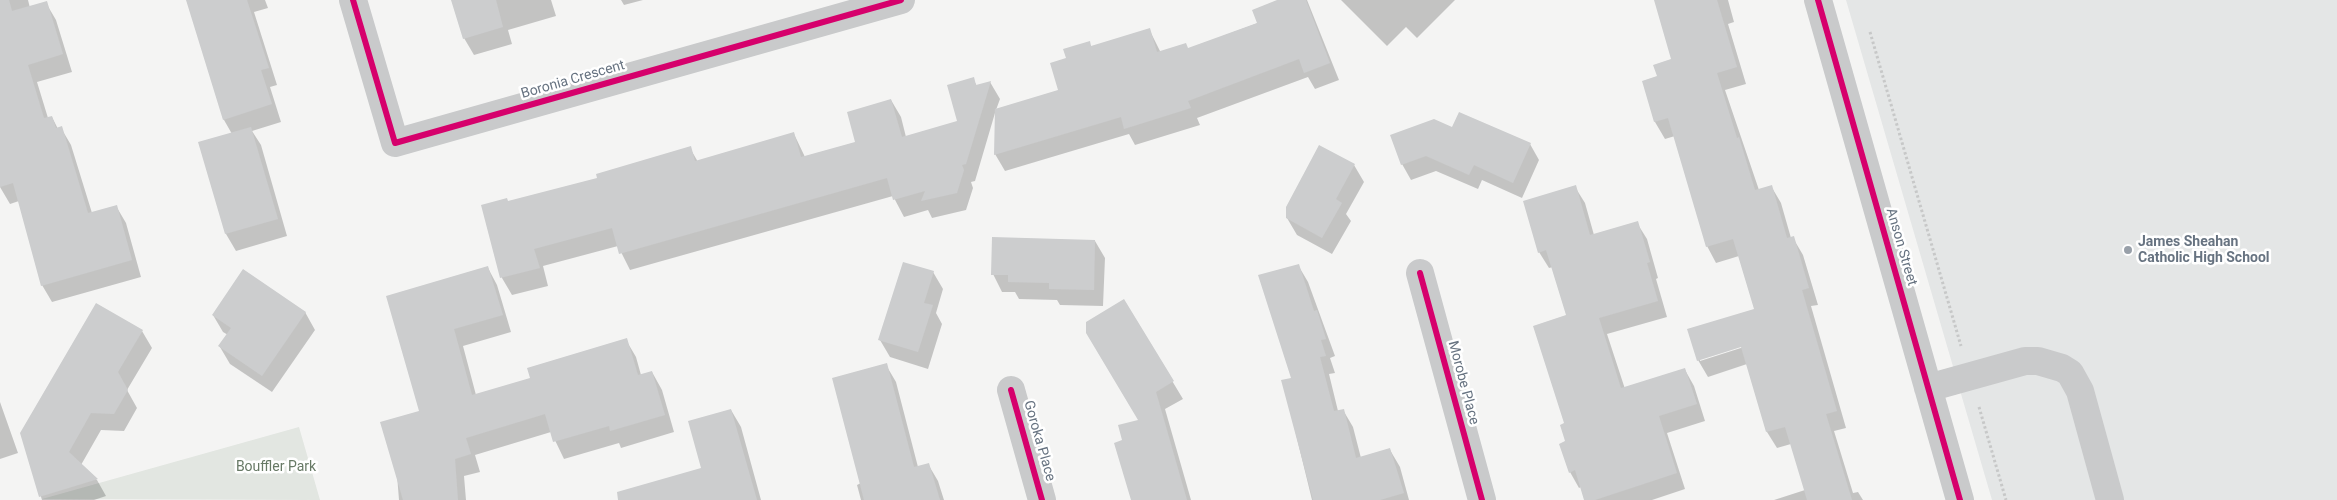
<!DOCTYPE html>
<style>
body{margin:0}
canvas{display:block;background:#f4f4f3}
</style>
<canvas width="2337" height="500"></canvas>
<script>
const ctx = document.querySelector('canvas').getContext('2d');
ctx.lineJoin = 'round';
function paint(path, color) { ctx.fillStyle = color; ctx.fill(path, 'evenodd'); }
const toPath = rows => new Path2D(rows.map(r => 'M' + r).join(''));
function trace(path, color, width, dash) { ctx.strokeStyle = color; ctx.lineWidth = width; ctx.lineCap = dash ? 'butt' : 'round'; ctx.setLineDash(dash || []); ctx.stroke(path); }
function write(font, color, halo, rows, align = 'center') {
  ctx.font = font + ' Roboto,sans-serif'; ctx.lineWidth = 5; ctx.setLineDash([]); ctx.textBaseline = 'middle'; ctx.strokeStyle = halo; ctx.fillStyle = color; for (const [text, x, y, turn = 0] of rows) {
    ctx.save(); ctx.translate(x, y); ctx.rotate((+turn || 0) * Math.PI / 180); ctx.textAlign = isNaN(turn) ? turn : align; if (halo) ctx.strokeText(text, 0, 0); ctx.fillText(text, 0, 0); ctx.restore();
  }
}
paint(toPath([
 [1846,0,2337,0,2337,500,1992,500]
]), '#e4e6e6');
paint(toPath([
 [299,427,320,500,42,499]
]), '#e2e6e1');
paint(toPath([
 [0,0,28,0,30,8,46,3,56,20,72,72,37,82,48,118,52,117,58,129,61,128,71,145,92,213,116,206,126,223,141,277,52,302,42,285,19,201,10,204,0,187],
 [187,0,265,0,268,8,254,12,277,85,270,87,281,122,252,131,261,145,287,236,236,251,226,234,232,134,224,120],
 [453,0,551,0,556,16,508,30,512,44,474,55,464,38],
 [621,0,643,0,624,5],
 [1281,0,1307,0,1339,80,1315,89,1308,77,1197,118,1200,125,1135,145,1129,134,1005,171,995,154,995,113,975,181,971,182,973,188,966,210,932,218,928,210,904,217,893,196,630,270,618,246,543,266,548,286,512,295,502,278,483,205,508,202,599,179,690,148,698,162,794,134,805,157,857,142,891,100,901,117,906,137,959,122,973,79,977,86,990,82,1000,99,996,110,1060,91,1067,59,1089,43,1092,47,1149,29,1161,53,1188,49,1258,23],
 [1341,0,1455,0,1417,38,1406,27,1387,46],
 [1655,0,1728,0,1734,22,1728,24,1746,84,1725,90,1759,190,1771,186,1781,203,1791,238,1793,238,1803,255,1818,305,1811,306,1846,428,1834,431,1853,493,1858,492,1863,500,1774,500,1805,490,1791,444,1777,448,1767,432,1747,364,1708,377,1698,360,1755,310,1739,256,1716,263,1707,246,1675,136,1665,139,1655,122,1643,82,1658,77,1673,60],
 [1746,344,1747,346,1700,361,1700,358],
 [1453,129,1530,144,1539,160,1522,198,1482,180,1478,189,1436,171,1411,180,1402,164],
 [1354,165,1364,182,1346,214,1351,221,1332,254,1297,235,1287,218],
 [1575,187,1585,203,1594,235,1637,223,1647,239,1658,278,1656,279,1667,317,1607,334,1625,389,1685,370,1694,386,1705,421,1667,433,1685,489,1652,500,1586,500,1581,487,1579,488,1570,472,1567,442,1567,316,1553,267,1549,268,1539,252],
 [1095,241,1105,258,1103,306,1060,305,1057,300,1019,299,1015,292,1002,292,993,274],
 [1298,265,1308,282,1335,356,1330,358,1335,373,1329,374,1338,411,1343,410,1353,427,1361,458,1390,450,1400,467,1409,500,1312,500,1283,381,1293,379],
 [488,268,497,285,511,332,463,346,476,395,532,379,626,340,636,357,641,375,652,372,662,390,674,432,621,448,619,443,564,459,551,432,475,455,480,472,464,476,466,500,399,500,397,475,420,412,388,297],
 [933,272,943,289,936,313,942,324,928,369,890,357,880,340],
 [1124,301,1183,399,1165,409,1191,500,1132,500,1123,441,1140,420],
 [305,312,315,330,272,392,230,364,220,347,228,335,223,332,213,315],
 [142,331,152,348,127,390,137,408,124,431,101,430,81,465,97,480,106,496,94,500,42,500,21,433],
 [886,365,896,382,918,467,928,464,938,481,944,500,861,500,857,485,861,483],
 [0,402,18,453,0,459],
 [731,410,741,427,761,500,659,500,703,469]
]), '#0003');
paint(toPath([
 [0,0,9,0,12,11,47,1,63,54,28,65,44,118,52,116,56,128,62,126,88,213,117,205,132,260,41,286,13,183,0,187],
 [186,0,247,0,269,68,261,70,272,104,223,120],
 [451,0,496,0,503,27,463,39],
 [1277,0,1306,0,1330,63,1304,73,1299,59,1188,101,1191,108,1124,129,1121,117,994,155,995,109,1058,90,1050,63,1066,58,1063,49,1090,41,1091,46,1150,28,1157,52,1186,43,1188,48,1257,23,1252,10],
 [1654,0,1717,0,1737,67,1717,73,1737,138,1739,137,1755,190,1772,185,1787,238,1794,236,1809,288,1802,290,1837,411,1826,414,1852,500,1807,500,1785,427,1766,432,1741,347,1697,361,1687,329,1754,309,1733,239,1706,247,1668,118,1654,122,1642,81,1657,76,1653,65,1671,59],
 [974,77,976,85,991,81,966,164,962,165,964,170,957,193,921,201,925,191,893,200,887,178,619,254,612,228,534,249,540,268,500,278,481,205,507,198,508,201,597,178,596,174,691,146,695,161,794,132,801,157,855,142,847,112,891,99,902,137,957,121,947,85],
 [1459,112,1531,143,1513,183,1474,165,1469,175,1426,156,1401,165,1390,135,1434,119,1452,127],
 [251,127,278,219,225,234,198,142],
 [1319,145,1355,164,1336,199,1342,203,1322,238,1286,218,1286,207],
 [1576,185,1590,235,1638,221,1650,262,1647,263,1658,301,1599,318,1621,388,1685,368,1697,404,1659,416,1677,473,1595,500,1584,500,1575,470,1569,473,1559,444,1565,441,1560,425,1564,423,1533,326,1566,315,1546,250,1538,253,1523,201],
 [992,237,1095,240,1094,290,1049,289,1049,283,1008,282,1008,275,991,275],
 [903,262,934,271,924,303,933,305,918,352,878,340],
 [1299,264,1314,311,1317,310,1326,339,1321,340,1326,356,1320,357,1334,411,1344,409,1356,458,1390,448,1404,493,1380,500,1313,500,1281,380,1291,378,1258,275],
 [488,266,503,315,454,329,472,395,530,378,527,368,627,338,638,375,652,371,665,415,610,431,609,426,553,442,545,414,466,438,471,454,455,459,458,500,403,500,380,422,419,411,386,296],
 [243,269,306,312,262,376,218,346,231,328,212,315],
 [1124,299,1174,381,1156,392,1187,500,1131,500,1114,443,1122,440,1118,425,1138,420,1086,333,1086,322],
 [96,303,143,330,118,372,128,390,114,414,91,413,69,452,98,479,39,497,20,433],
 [887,363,914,467,929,463,940,500,864,500,832,378],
 [731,409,757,500,618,500,617,492,701,468,688,421]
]), '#cccdce');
trace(toPath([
 [1870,32,1961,346],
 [1979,407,2006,500]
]), '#c7c8c8', 3, [2.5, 2.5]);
trace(toPath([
 [353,0,395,143,901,0],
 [1818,0,1960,500],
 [1420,273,1482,500],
 [1928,388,2025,361,2038,361,2062,368,2070,373,2080,391,2110,500],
 [1011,390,1042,500]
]), '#c9cacb', 28);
trace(toPath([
 [353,0,395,143,901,0],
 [1818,0,1960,500],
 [1420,273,1482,500],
 [1011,390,1042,500]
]), '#d6006c', 6);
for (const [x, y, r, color] of [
 [2128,250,5,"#98a0a9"]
]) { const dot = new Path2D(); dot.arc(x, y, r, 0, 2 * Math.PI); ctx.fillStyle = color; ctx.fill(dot); trace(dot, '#fff', 2); }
write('14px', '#677381', '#fff', [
 ["Boronia Crescent",573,80,-16],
 ["Anson Street",1901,247,74],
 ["Morobe Place",1463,383,75],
 ["Goroka Place",1039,441,74]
]);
write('bold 14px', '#677381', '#fff', [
 ["James Sheahan",2138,242],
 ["Catholic High School",2138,258]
], 'left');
write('14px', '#677965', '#fff', [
 ["Bouffler Park",276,467]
]);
</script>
